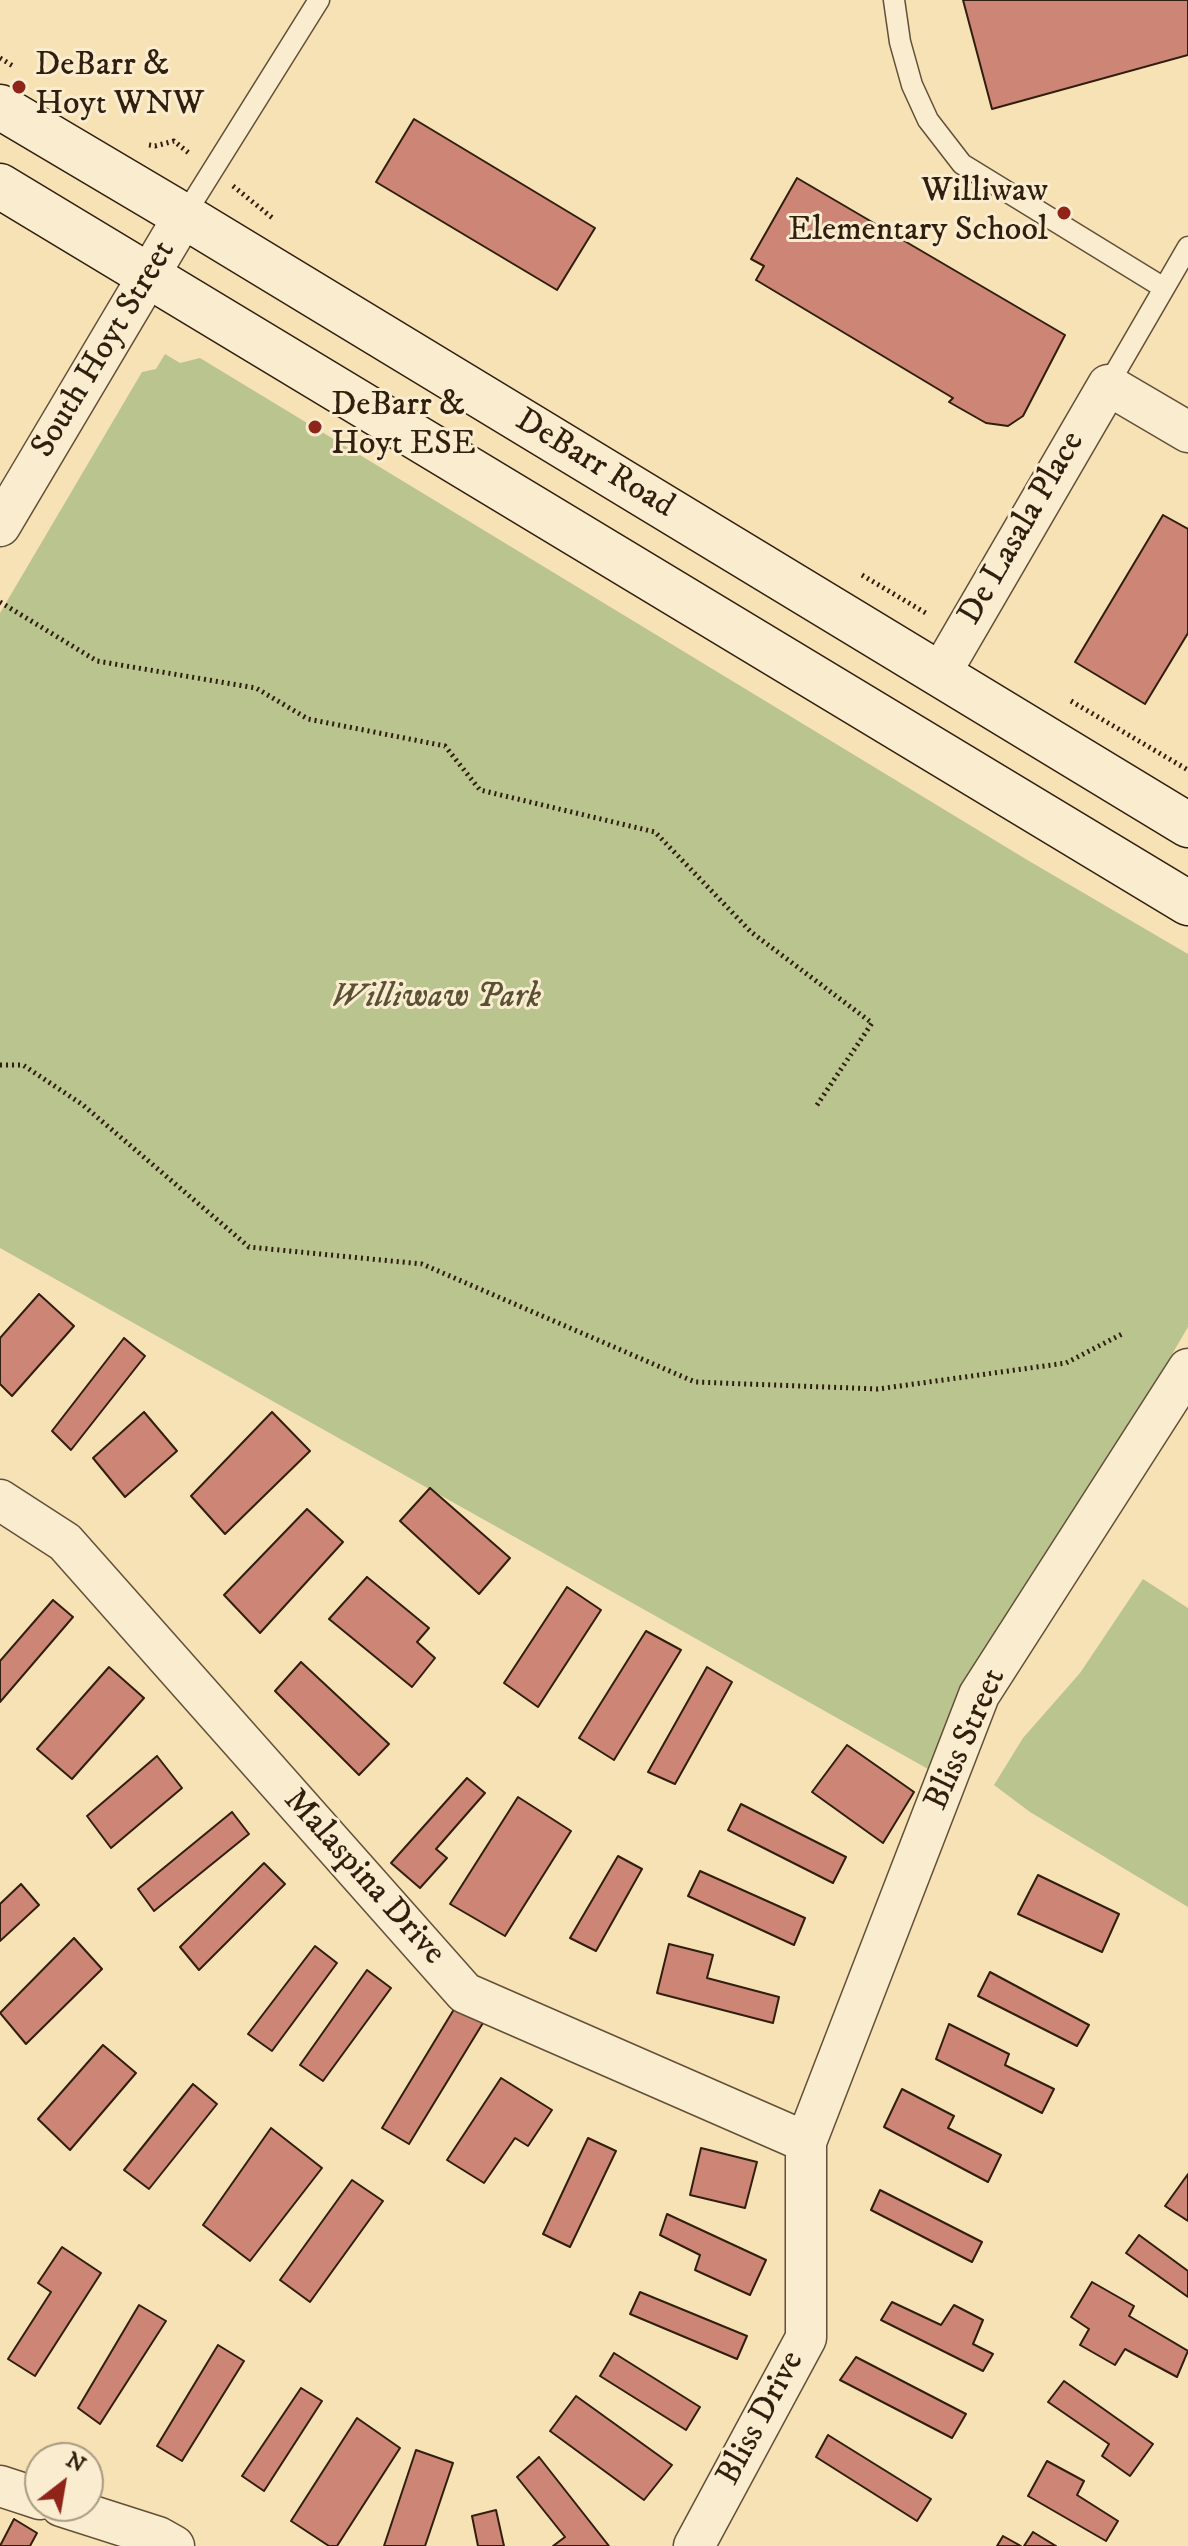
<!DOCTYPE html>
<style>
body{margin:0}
#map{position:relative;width:1188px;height:2546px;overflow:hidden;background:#f7e2b5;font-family:"IM FELL DW Pica",serif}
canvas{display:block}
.north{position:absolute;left:24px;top:2442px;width:80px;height:80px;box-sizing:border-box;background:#faeccf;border:2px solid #a99a82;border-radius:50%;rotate:31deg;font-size:22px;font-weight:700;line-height:32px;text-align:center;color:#301e0e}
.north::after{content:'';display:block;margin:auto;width:28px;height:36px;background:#8f2418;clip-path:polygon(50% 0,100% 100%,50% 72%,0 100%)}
</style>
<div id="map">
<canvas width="1188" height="2546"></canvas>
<div class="north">N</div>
</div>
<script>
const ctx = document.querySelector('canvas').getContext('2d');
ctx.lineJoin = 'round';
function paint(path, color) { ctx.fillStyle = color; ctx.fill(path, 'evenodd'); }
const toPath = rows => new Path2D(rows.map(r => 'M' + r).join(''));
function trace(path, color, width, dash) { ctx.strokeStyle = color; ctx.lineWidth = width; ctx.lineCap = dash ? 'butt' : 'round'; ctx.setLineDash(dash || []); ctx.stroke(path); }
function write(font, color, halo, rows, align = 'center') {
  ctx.font = font + ' "IM FELL DW Pica",serif'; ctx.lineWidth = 6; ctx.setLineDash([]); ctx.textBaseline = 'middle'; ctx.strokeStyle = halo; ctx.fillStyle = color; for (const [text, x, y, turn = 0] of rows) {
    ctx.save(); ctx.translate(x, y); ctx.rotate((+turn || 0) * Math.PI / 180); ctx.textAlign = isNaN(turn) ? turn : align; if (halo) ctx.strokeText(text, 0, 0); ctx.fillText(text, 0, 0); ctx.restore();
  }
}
paint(toPath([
 [165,354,180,363,200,358,1029,861,1188,954,1188,1327,928,1769,0,1248,0,613,142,372,156,369],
 [1143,1579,1188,1608,1188,1907,1030,1812,994,1785,1023,1738,1080,1673]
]), '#bac48f');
const building = toPath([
 [963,0,1188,0,1188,55,992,109,963,0],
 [414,119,595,228,557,290,376,182,414,119],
 [797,178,1065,335,1023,416,1008,426,986,423,949,402,953,398,756,280,764,266,751,259,797,178],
 [1163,515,1188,529,1188,633,1145,704,1075,662,1163,515],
 [39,1294,74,1326,12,1396,0,1384,0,1338,39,1294],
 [124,1338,145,1356,71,1450,52,1431,124,1338],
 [144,1412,177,1451,125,1497,93,1458,144,1412],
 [272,1412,310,1451,225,1534,191,1496,272,1412],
 [430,1488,510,1558,479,1594,400,1521,430,1488],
 [307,1509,343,1542,260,1633,224,1595,307,1509],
 [367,1577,429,1628,417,1642,435,1658,412,1687,329,1619,367,1577],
 [567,1587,601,1610,538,1707,504,1683,567,1587],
 [53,1600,73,1617,0,1702,0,1661,53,1600],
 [646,1631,681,1650,614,1760,579,1738,646,1631],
 [301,1662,389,1744,359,1775,275,1691,301,1662],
 [109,1667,144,1698,72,1779,37,1749,109,1667],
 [707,1667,732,1682,675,1784,648,1772,707,1667],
 [847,1745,914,1792,883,1843,812,1792,847,1745],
 [157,1756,182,1788,111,1848,87,1816,157,1756],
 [467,1778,485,1793,436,1849,447,1858,420,1888,391,1863,467,1778],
 [518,1797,571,1831,505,1936,450,1904,518,1797],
 [741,1804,846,1857,833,1883,728,1830,741,1804],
 [232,1812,249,1834,154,1911,138,1889,232,1812],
 [618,1856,642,1869,596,1951,570,1938,618,1856],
 [264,1863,285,1884,199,1970,180,1947,264,1863],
 [700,1871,805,1918,794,1945,688,1896,700,1871],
 [1038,1875,1119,1914,1102,1952,1018,1914,1038,1875],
 [21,1884,39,1905,0,1941,0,1904,21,1884],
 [74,1938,102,1969,26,2044,0,2013,74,1938],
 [669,1944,713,1955,707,1978,779,1997,773,2023,657,1993,669,1944],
 [315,1946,337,1963,272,2051,248,2034,315,1946],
 [367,1970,391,1988,323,2081,300,2065,367,1970],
 [990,1972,1089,2025,1077,2046,978,1996,990,1972],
 [459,2001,486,2018,409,2144,382,2128,459,2001],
 [949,2024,1009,2054,1005,2065,1054,2089,1042,2113,936,2059,949,2024],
 [103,2045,136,2073,70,2150,38,2119,103,2045],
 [501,2078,552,2110,528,2146,515,2138,484,2183,447,2160,501,2078],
 [193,2084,217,2104,149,2189,124,2170,193,2084],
 [902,2089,954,2116,948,2128,1001,2155,988,2182,884,2127,902,2089],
 [271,2128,322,2168,250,2261,203,2225,271,2128],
 [588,2138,616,2151,570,2247,543,2234,588,2138],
 [701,2148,757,2162,745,2208,690,2195,701,2148],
 [1188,2174,1188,2221,1165,2206,1188,2174],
 [352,2180,383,2201,310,2302,280,2280,352,2180],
 [880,2190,982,2242,972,2262,871,2210,880,2190],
 [667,2214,766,2260,750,2295,695,2270,700,2255,660,2235,667,2214],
 [1139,2235,1188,2271,1188,2297,1126,2253,1139,2235],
 [62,2247,101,2273,35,2376,8,2359,51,2292,38,2283,62,2247],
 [1092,2282,1134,2306,1129,2316,1188,2351,1177,2377,1125,2349,1115,2365,1080,2345,1089,2329,1071,2317,1092,2282],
 [640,2292,747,2336,737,2359,630,2314,640,2292],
 [892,2302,941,2325,954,2305,983,2320,973,2344,993,2354,983,2371,881,2320,892,2302],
 [139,2305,166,2321,100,2424,78,2408,139,2305],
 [218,2345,244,2361,182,2461,157,2446,218,2345],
 [614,2353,700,2407,686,2430,600,2376,614,2353],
 [856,2357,966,2414,952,2438,840,2380,856,2357],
 [1064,2381,1153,2444,1130,2476,1102,2456,1109,2444,1048,2402,1064,2381],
 [301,2388,322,2401,264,2491,242,2476,301,2388],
 [576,2396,672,2465,644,2500,550,2431,576,2396],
 [357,2418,400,2448,337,2546,329,2546,291,2521,357,2418],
 [828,2435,931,2499,917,2521,816,2457,828,2435],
 [416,2450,453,2463,425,2546,384,2546,416,2450],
 [539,2457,609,2546,553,2546,565,2537,517,2477,539,2457],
 [1047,2461,1084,2481,1077,2495,1118,2521,1106,2541,1028,2496,1047,2461],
 [496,2510,504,2546,478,2546,472,2516,496,2510],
 [14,2519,37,2533,30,2546,0,2546,14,2519],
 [1033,2532,1056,2546,1024,2546,1033,2532],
 [1003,2536,1021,2546,997,2546,1003,2536]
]);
paint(building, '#cd8576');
trace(building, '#301e0e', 2);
const lane = toPath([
 [894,0,900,42,912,85,928,120,962,164,1164,288],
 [184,216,319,0],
 [1108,385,1188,247]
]);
const street = toPath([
 [0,526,184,216],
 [940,674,1108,385,1188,432],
 [0,1500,65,1542,465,1993,806,2142],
 [0,2486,40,2499],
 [61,2506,158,2537,174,2546],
 [694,2546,806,2338,806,2142,979,1695,1188,1369]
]);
const secondary = toPath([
 [0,107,184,216,1188,825],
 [0,186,1188,903]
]);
trace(lane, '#624f38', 23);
trace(street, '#624f38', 43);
trace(secondary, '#301e0e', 47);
trace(toPath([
 [0,58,13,66],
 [149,145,155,146,174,141,190,154],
 [233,186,275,220],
 [862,575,929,615],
 [0,602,97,661,256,688,308,719,445,746,480,790,655,832,751,932,872,1023,815,1108],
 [1071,701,1188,770],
 [0,1065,23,1065,83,1105,249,1247,422,1264,695,1382,878,1389,1066,1363,1122,1334]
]), '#301e0e', 5, [2, 4]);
trace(lane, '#faeccf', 20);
trace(street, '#faeccf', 40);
trace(secondary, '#faeccf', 44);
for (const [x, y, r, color] of [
 [19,87,8,"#8f2418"],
 [1064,213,8,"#8f2418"],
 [315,427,8,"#8f2418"]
]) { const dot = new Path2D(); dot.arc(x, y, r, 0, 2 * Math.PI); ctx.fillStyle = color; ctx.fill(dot); trace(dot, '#faeccf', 3); }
write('34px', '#301e0e', '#faeccf', [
 ["DeBarr &",35,67],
 ["Hoyt WNW",35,106],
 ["Williwaw",1048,193,"right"],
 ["Elementary School",1048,232,"right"],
 ["DeBarr &",331,407],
 ["Hoyt ESE",331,446]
], 'left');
write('34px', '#301e0e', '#faeccf', [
 ["South Hoyt Street",105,350,-59],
 ["DeBarr Road",594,465,31],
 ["De Lasala Place",1023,529,-60],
 ["Bliss Street",967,1740,-66],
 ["Malaspina Drive",363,1878,48],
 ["Bliss Drive",762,2419,-62]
]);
write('italic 34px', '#595035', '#faeccf', [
 ["Williwaw Park",436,999]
]);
</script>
